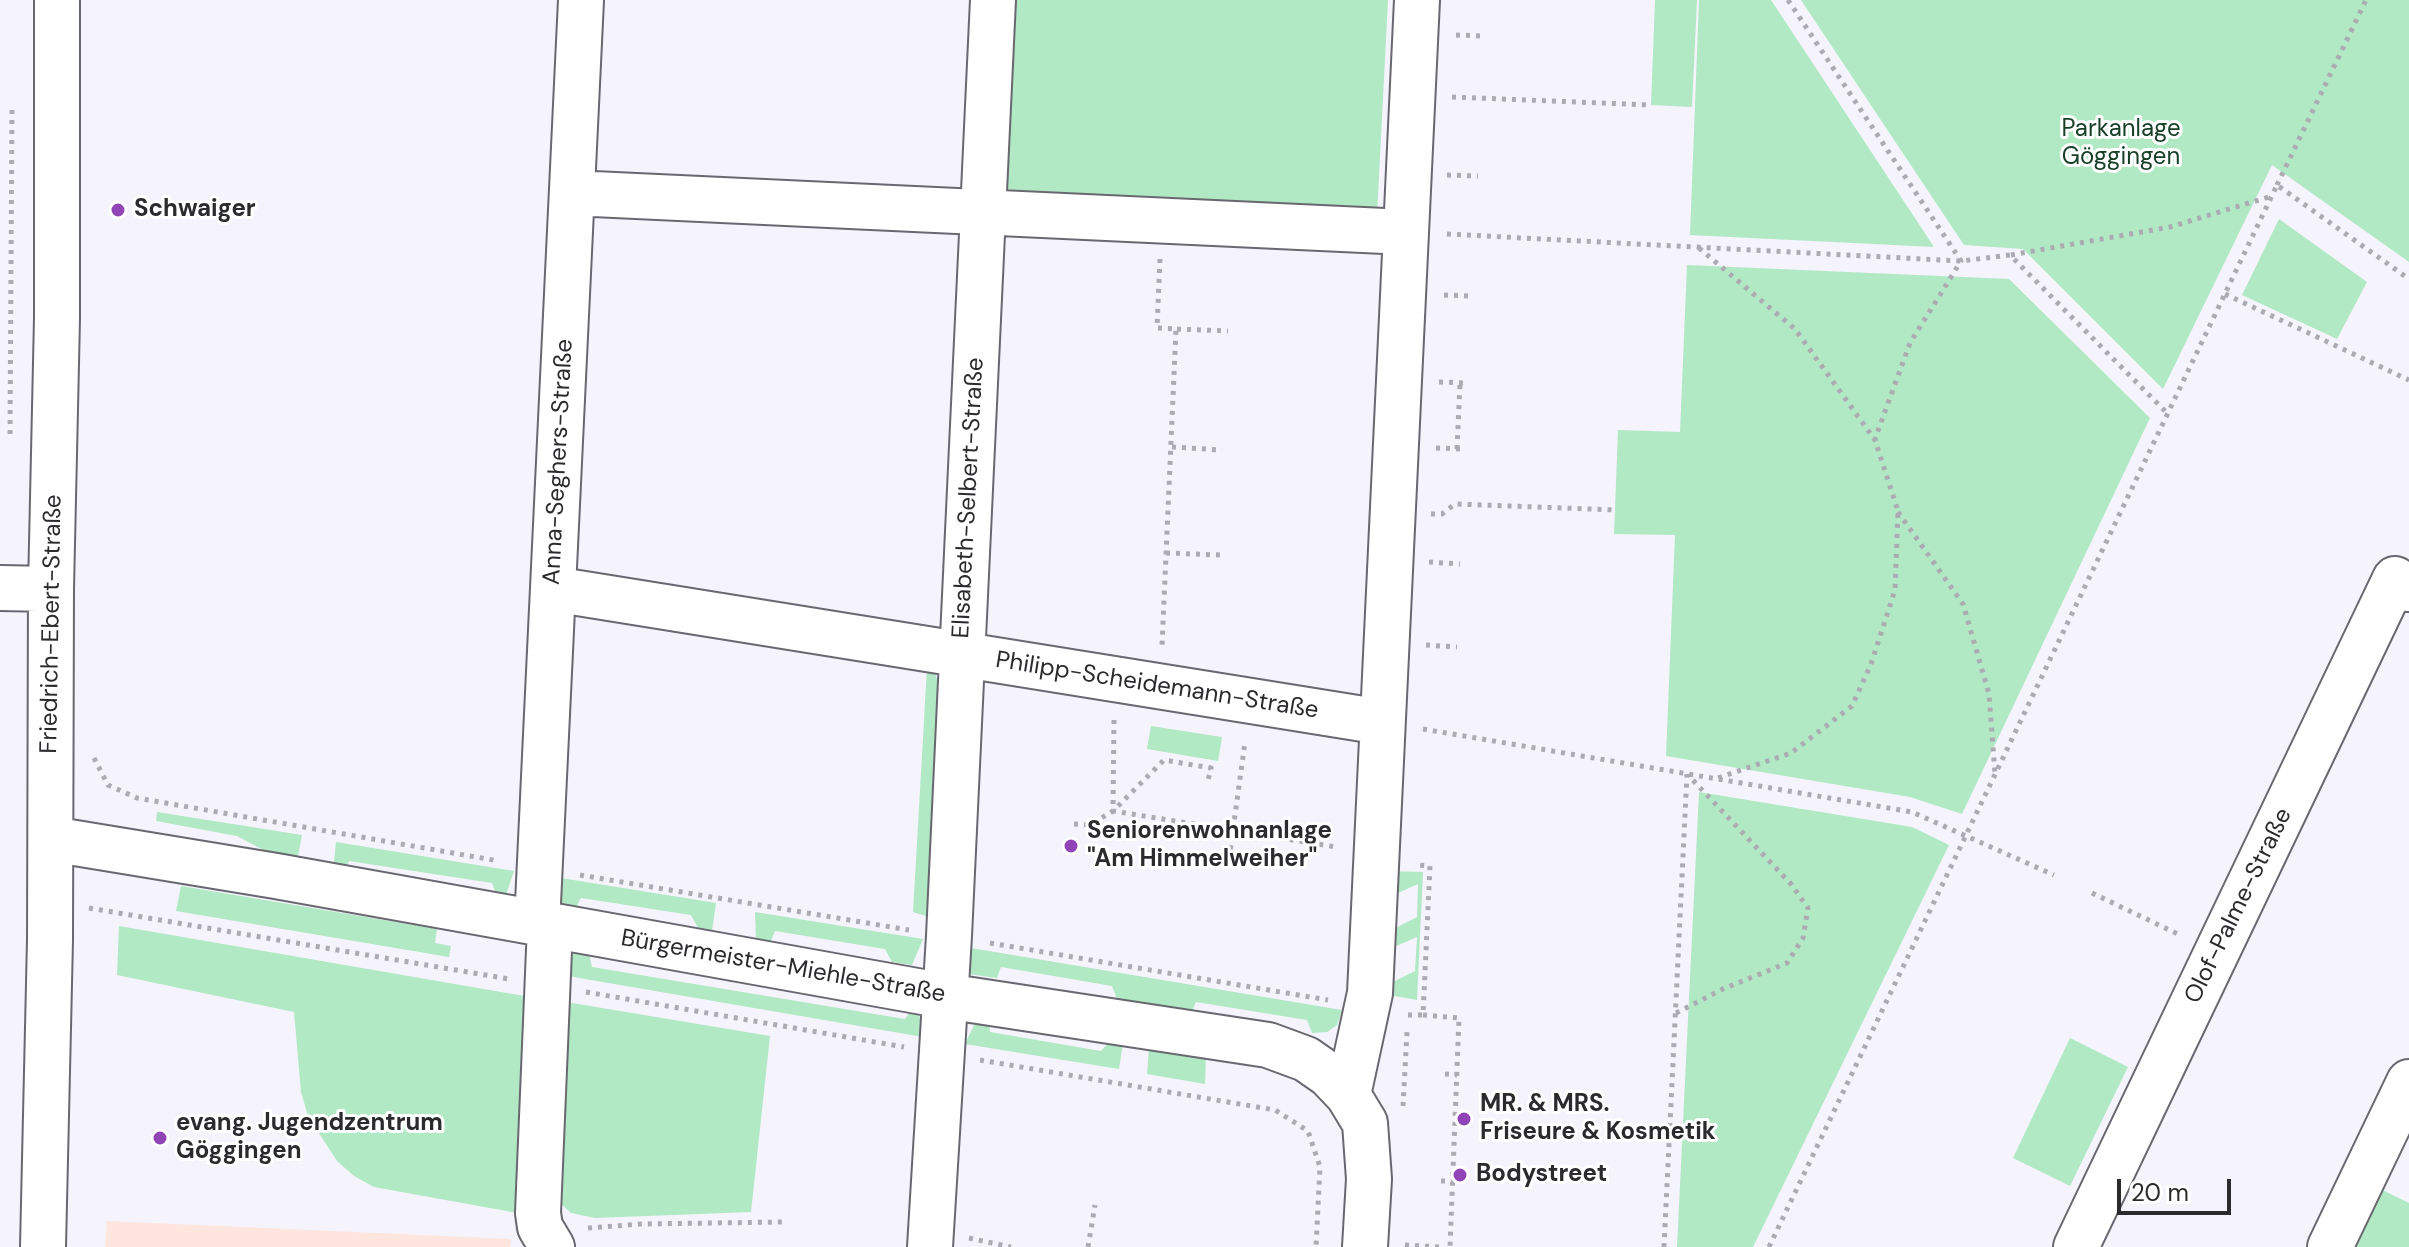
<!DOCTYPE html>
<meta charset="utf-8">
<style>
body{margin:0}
#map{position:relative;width:2409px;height:1247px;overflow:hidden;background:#f5f3fc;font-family:"DM Sans",sans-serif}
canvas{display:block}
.scale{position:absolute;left:2117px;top:1179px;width:114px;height:36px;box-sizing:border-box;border:4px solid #2b2a2d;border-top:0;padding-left:10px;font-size:24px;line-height:28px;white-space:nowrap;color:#2b2a2d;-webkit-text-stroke:6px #fff;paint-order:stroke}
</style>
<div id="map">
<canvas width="2409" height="1247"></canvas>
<div class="scale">20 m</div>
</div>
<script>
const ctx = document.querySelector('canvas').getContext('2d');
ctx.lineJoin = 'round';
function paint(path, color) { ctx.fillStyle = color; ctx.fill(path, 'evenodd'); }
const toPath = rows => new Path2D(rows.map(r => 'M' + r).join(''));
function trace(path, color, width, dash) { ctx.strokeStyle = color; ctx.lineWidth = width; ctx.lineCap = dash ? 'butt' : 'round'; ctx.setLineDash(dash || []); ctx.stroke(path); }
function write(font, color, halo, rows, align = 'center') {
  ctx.font = font + ' "DM Sans",sans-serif'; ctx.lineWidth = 6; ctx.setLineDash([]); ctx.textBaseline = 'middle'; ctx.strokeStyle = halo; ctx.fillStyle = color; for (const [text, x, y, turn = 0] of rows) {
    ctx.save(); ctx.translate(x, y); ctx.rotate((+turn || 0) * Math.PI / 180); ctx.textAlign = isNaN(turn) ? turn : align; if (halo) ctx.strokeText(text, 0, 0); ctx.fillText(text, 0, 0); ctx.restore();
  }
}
paint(toPath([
 [107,1221,511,1239,510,1247,105,1247]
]), '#fee5dd');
paint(toPath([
 [1012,0,1388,0,1377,215,1005,199],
 [1655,0,1697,0,1692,107,1651,105],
 [1699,0,1771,0,1934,247,1690,235],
 [1801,0,2409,0,2409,262,2272,165,2163,389,2023,249,1964,245],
 [2279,219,2367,282,2337,339,2242,295],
 [1687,265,2009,279,2150,418,1962,814,1910,797,1666,756,1675,535,1614,534,1615,510,1618,430,1680,432],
 [927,668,935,674,943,694,932,918,913,912],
 [1151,726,1222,737,1218,761,1147,749],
 [1699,792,1912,827,1949,845,1753,1247,1677,1247],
 [157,812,302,835,297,861,269,853,237,836,156,821],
 [336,842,514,871,506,895,497,896,492,883,349,861,344,872,333,871],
 [1388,871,1423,872,1417,1000,1383,994,1383,987,1415,971,1417,937,1385,951,1386,933,1417,917,1418,884,1387,898],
 [561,878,716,903,712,931,698,928,691,915,581,898,575,909,562,907],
 [181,886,437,929,435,943,451,946,449,957,176,911],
 [755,912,923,939,912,965,892,962,885,949,775,931,770,943,756,940],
 [119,926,530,997,523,1214,374,1187,354,1176,337,1161,308,1116,301,1092,294,1012,117,975],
 [965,947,1342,1010,1337,1025,1327,1032,1312,1033,1307,1020,1196,1002,1191,1013,1117,999,1112,986,1001,967,997,978,968,974],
 [575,951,589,954,592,967,905,1019,913,1007,918,1008,923,1037,562,975],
 [560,1001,770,1036,751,1212,595,1218,571,1213,558,1201],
 [977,1019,989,1020,990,1032,1101,1051,1110,1041,1123,1043,1119,1069,965,1044],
 [2070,1038,2128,1067,2070,1186,2013,1158],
 [1149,1047,1206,1057,1205,1084,1147,1074],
 [2376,1187,2409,1203,2409,1247,2347,1247]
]), '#b0e9c4');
const minor = toPath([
 [572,193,1406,232],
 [0,588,51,589],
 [553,589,1382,722],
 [51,839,276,876,945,996,1268,1045,1306,1059,1329,1075,1348,1095,1365,1123,1369,1179,1365,1247],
 [537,924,581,0],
 [550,926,538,1213,540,1227,552,1247],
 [1348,1095,1370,993,1417,0],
 [43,1247,50,940,51,589,57,318,57,0],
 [930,1247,949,936,993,0],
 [2076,1247,2395,579,2409,589],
 [2330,1247,2409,1082]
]);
trace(minor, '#696870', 48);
trace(toPath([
 [1788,0,1961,261,1910,343,1875,439],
 [1456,35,1483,36],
 [1452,97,1651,105],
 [1447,175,1478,176],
 [2277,185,2366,0],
 [1447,234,1961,261,2010,255,2168,414],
 [1699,248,1795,329,1875,440,1898,511,1895,590,1871,664,1852,706,1791,753,1718,778],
 [2011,255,2170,227,2272,196],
 [1160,259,1157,328,1176,329,1162,646],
 [2225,294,2409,380],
 [1444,295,1471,296],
 [1177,329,1228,331],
 [1439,382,1466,383],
 [10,434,12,108],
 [1172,447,1222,450],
 [1436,448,1463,449],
 [1457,449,1460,383],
 [1898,512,1963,604,1989,694,1995,774],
 [1431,514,1442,514,1455,504,1615,510],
 [1166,553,1220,555],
 [1429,562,1460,564],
 [1426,645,1457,647],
 [1114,720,1113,811,1336,847],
 [1423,729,1912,812,2054,875],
 [94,758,108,785,137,798,499,861],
 [1074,824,1090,825,1113,811,1164,760,1211,768,1207,784],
 [1229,859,1245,742],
 [580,875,909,930],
 [2092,893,2182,936],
 [89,908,509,979],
 [990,943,1328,1000],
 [586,992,904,1047],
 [1676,1013,1723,989,1787,963,1803,938,1808,908,1791,884,1688,775],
 [1408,1015,1423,1015,1430,866,1416,865],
 [1423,1015,1459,1018,1450,1247],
 [980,1060,1275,1110,1308,1131,1320,1167,1316,1247],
 [1445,1074,1457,1075],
 [1403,1106,1407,1032],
 [1441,1181,1453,1181],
 [588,1228,640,1224,783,1222],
 [969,1238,1011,1247],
 [1405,1245,1440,1247],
 [1088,1247,1095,1205],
 [1664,1247,1687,774],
 [1769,1247,2277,185,2409,279]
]), '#adabb2', 5, [4, 6]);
trace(minor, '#fff', 44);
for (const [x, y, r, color] of [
 [118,210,8,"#9044b6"],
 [1071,846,8,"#9044b6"],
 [1464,1119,8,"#9044b6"],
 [160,1138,8,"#9044b6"],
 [1460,1175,8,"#9044b6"]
]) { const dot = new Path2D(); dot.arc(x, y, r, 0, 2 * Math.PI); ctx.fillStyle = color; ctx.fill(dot); trace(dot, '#fff', 3); }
write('24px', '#184029', '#fff', [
 ["Parkanlage",2121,130],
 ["Göggingen",2121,158]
]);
write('bold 24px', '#2b2a2d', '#fff', [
 ["Schwaiger",134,210],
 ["Seniorenwohnanlage",1087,832],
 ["\"Am Himmelweiher\"",1087,860],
 ["MR. & MRS.",1480,1105],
 ["Friseure & Kosmetik",1480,1133],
 ["evang. Jugendzentrum",176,1124],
 ["Göggingen",176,1152],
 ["Bodystreet",1476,1175]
], 'left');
write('24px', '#2b2a2d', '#fff', [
 ["Anna-Seghers-Straße",559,462,-87],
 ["Elisabeth-Selbert-Straße",969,498,-87],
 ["Friedrich-Ebert-Straße",52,624,-89],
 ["Philipp-Scheidemann-Straße",1157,686,9],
 ["Olof-Palme-Straße",2239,906,-64],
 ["Bürgermeister-Miehle-Straße",783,967,10]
]);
</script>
